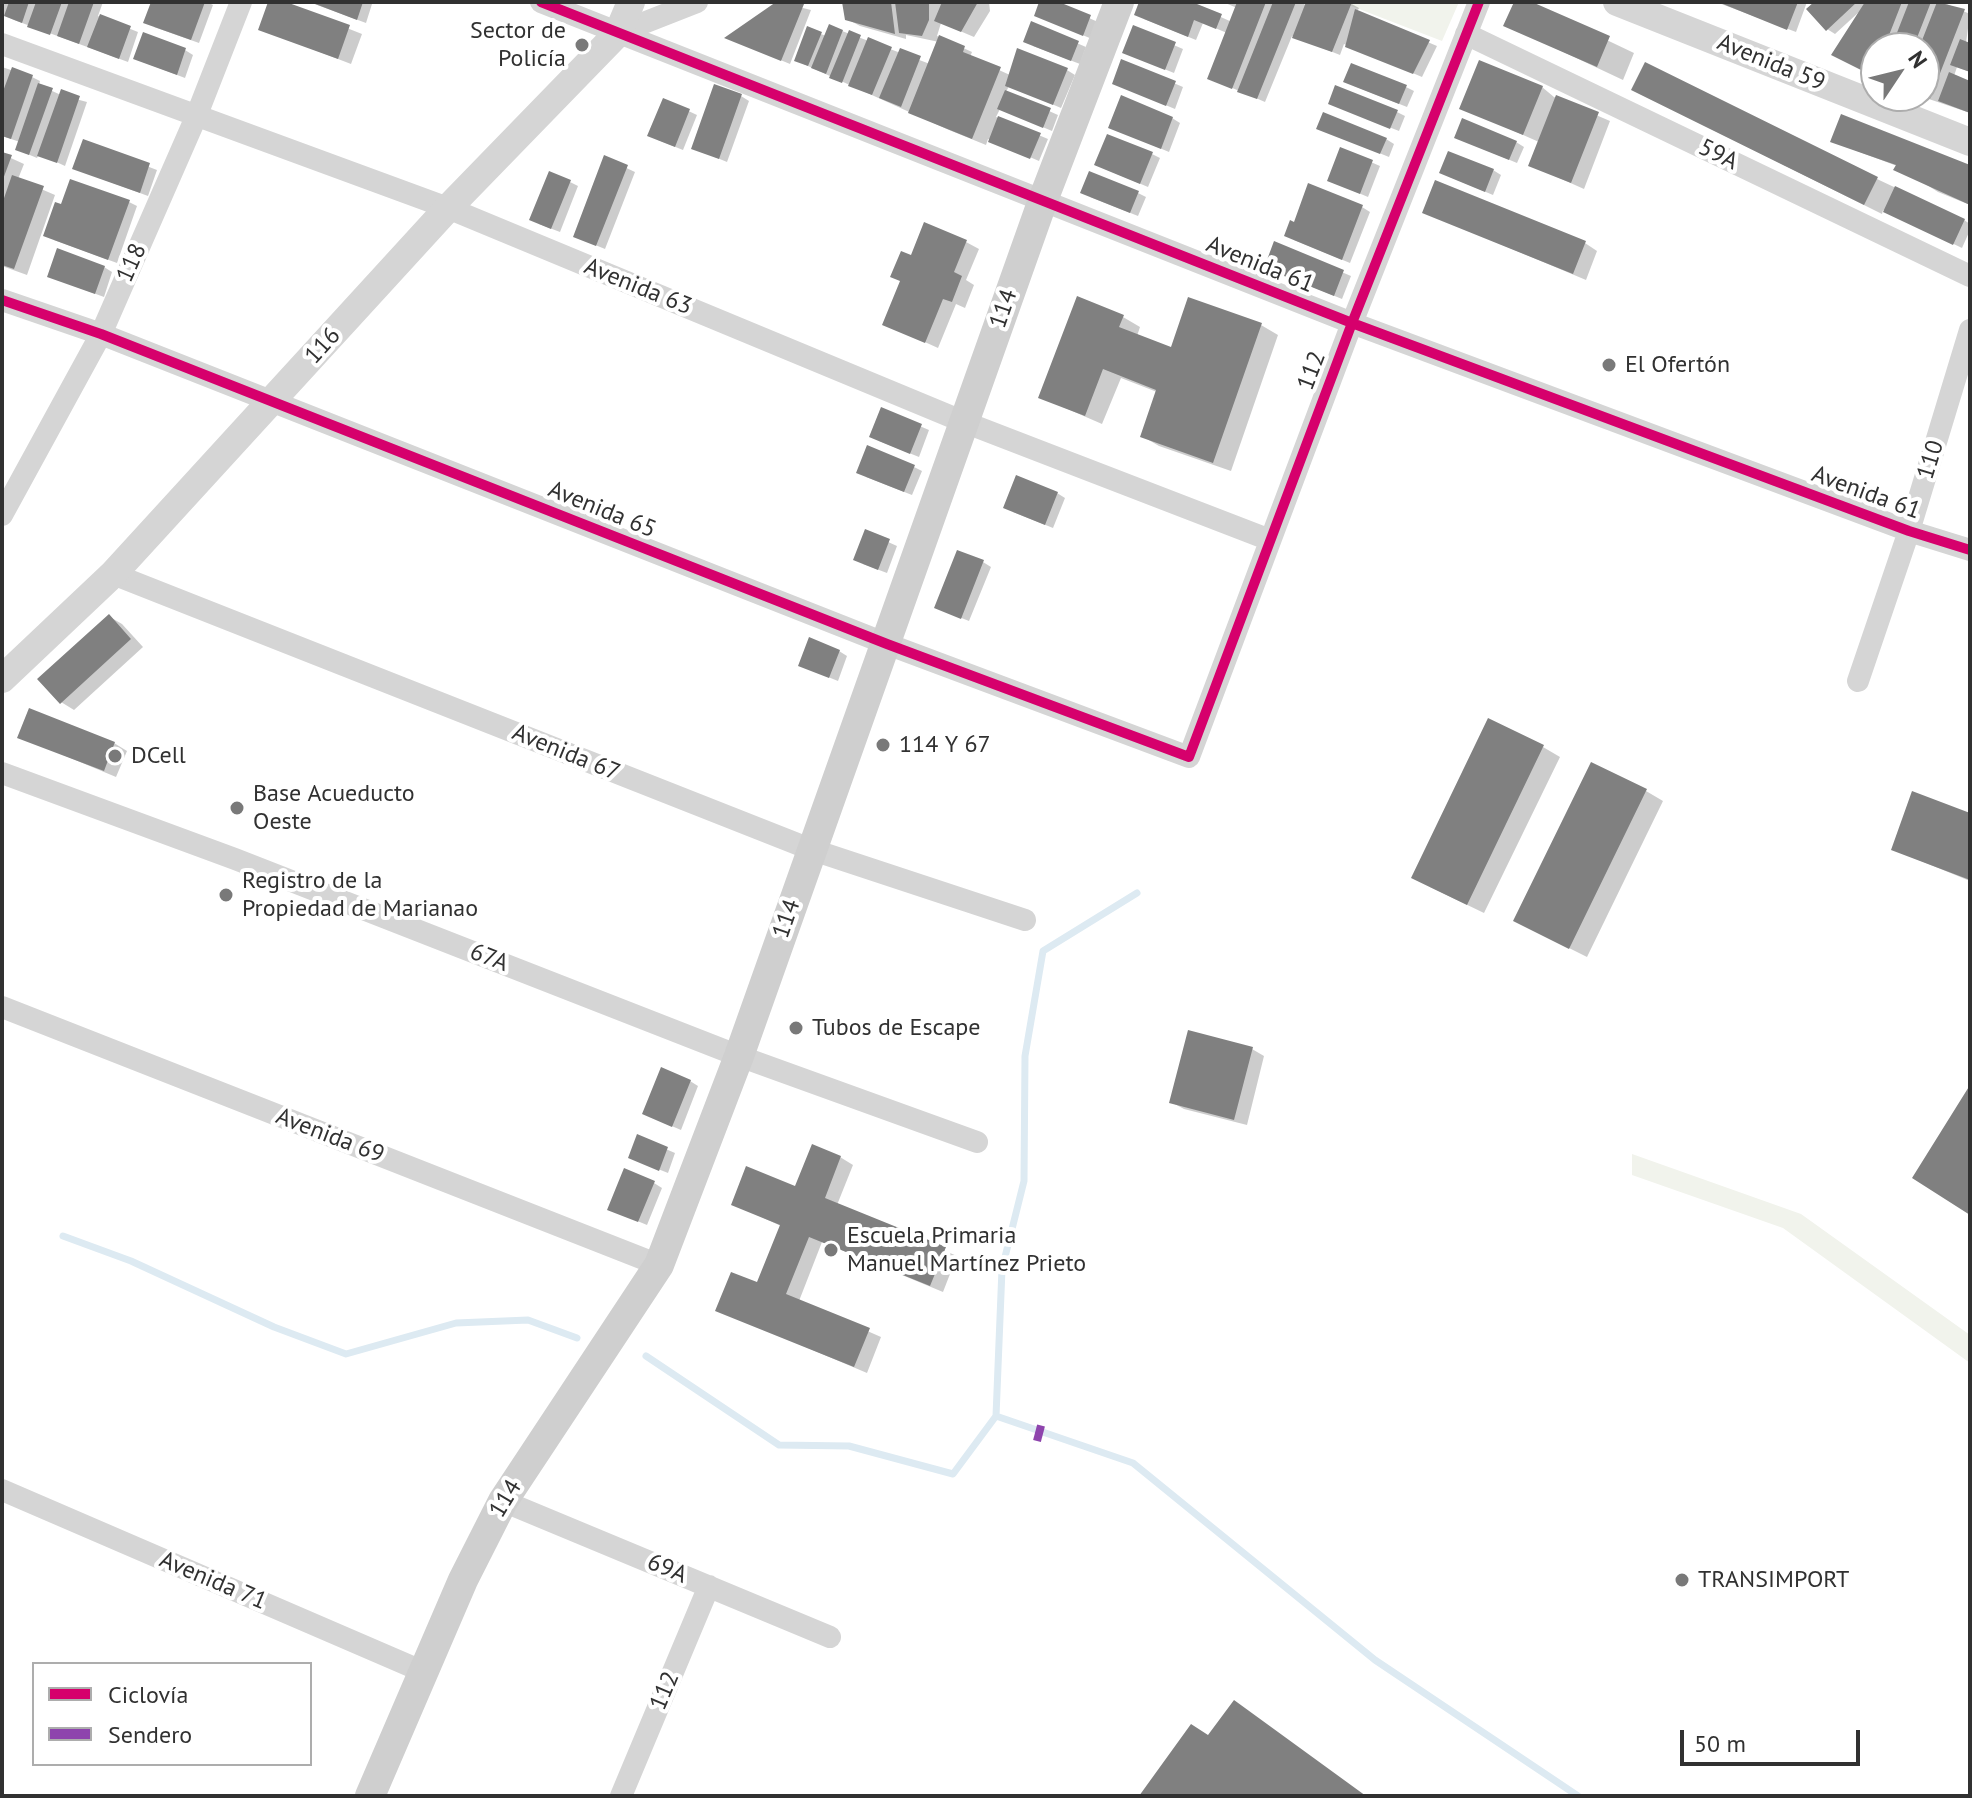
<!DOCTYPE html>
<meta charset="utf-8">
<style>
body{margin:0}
#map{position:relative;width:1972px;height:1798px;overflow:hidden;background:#fff;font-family:"PT Sans",sans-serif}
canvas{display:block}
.frame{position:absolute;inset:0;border:4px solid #313131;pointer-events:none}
.legend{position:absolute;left:32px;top:1662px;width:280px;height:104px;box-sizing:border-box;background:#fff;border:2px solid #adadad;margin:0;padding:10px 14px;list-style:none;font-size:24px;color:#313131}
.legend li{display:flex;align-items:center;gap:16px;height:40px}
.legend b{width:40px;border:2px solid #adadad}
.north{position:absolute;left:1860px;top:32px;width:80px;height:80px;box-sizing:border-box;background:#fff;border:2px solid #adadad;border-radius:50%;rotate:55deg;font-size:22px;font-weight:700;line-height:32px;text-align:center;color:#313131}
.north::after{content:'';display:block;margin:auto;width:28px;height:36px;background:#797979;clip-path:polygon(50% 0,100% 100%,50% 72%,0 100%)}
.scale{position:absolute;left:1680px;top:1730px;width:180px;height:36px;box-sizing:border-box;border:4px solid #313131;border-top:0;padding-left:10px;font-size:24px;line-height:28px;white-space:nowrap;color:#313131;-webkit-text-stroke:6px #fff;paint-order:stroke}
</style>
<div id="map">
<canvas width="1972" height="1798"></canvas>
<div class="frame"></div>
<ul class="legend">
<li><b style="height:10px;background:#d6006c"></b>Ciclovía</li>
<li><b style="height:10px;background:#8e44ad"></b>Sendero</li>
</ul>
<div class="north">N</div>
<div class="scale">50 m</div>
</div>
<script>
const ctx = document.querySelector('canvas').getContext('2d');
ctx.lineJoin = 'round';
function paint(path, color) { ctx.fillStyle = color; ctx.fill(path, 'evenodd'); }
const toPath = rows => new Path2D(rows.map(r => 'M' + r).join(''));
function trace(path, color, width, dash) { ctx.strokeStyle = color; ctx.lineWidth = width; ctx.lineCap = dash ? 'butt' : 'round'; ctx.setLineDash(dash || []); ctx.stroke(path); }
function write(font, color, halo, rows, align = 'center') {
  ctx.font = font + ' "PT Sans",sans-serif'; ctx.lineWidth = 8; ctx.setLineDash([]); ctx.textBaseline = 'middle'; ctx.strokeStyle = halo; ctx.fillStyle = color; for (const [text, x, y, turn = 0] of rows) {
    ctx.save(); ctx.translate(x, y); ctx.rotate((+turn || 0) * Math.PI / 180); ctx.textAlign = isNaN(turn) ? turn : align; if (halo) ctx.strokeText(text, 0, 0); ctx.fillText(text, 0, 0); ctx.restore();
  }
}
paint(toPath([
 [1341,2,1459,2,1442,41],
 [1632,1154,1801,1214,1970,1335,1970,1363,1783,1228,1632,1175]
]), '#f1f3ec');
paint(toPath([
 [2,2,103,2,98,16,138,32,128,62,14,20,2,14],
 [147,2,207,2,213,5,199,43,154,27,152,4],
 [270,2,281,2,362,34,351,64,260,29],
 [309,2,368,2,372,4,366,23],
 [779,2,811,10,790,64,728,38],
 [844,2,941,2,941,10,945,2,989,2,990,11,974,37,941,23,937,36,972,52,970,57,1010,75,1067,70,1075,75,1061,108,1009,86,1006,92,1058,115,1052,131,1000,109,996,117,1048,139,1039,161,988,139,986,145,949,130,799,62,821,34,826,36,842,31,930,64,939,42,906,35,906,39,860,26,847,19],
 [1041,2,1053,2,1098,22,1092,39,1044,19],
 [1141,2,1187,2,1232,22,1237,8,1223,2,1301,2,1307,6,1309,2,1348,2,1359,8,1357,12,1437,46,1422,77,1344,44,1340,55,1292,36,1265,102,1209,78,1227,33,1203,23,1196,40,1144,19],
 [1516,2,1527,2,1634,53,1623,80,1506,25],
 [1716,2,1807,2,1796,32],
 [1817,2,1942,2,1970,14,1966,43,1970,45,1970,72,1957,67,1954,76,1970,83,1970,113,1920,96,1924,96,1924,48,1876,48,1876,77,1846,61,1859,12,1835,34,1827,29],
 [1032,24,1086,47,1080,64,1033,46],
 [1134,28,1183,49,1174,73,1132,56],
 [185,50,193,55,185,78,135,59],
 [1122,61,1183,87,1175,109,1122,87],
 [2,67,32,77,40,81,39,85,61,95,87,102,65,166,39,154,37,158,25,153,20,142,2,136],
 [1354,86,1406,87,1414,91,1407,107],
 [1542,87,1554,97,1610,121,1584,189,1530,165,1539,142,1462,108],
 [741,96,749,101,727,162,693,148],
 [1651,99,1877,179,1964,220,1970,224,1970,230,1962,248,1883,210,1882,214],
 [665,100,697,115,683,150,658,140],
 [1338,107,1397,112,1405,116,1399,131],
 [1172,118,1180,123,1169,152,1119,131],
 [1327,132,1386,139,1394,144,1389,157],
 [1464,141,1516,142,1524,147,1517,163],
 [84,142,157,170,148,196,83,172],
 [1841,145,1970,167,1970,205,1938,192,1897,166],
 [1341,149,1380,166,1368,197,1337,184],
 [2,154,24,164,18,179,55,195,27,275,2,266],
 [1152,154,1160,158,1148,187,1105,169],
 [605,158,635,172,605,249,583,240],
 [1493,170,1501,175,1493,195,1450,177],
 [570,182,578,186,560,232,539,224],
 [1138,193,1146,197,1138,216,1090,197],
 [129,202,137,206,117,263,54,240],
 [1362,207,1370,212,1350,263,1294,240],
 [1424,212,1585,243,1597,251,1586,280],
 [966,242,979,249,966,280,974,285,965,308,956,304,938,348,885,324,912,257],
 [1276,244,1351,276,1342,299,1266,268],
 [104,267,112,272,104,297,58,280],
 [1078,299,1123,317,1140,327,1137,336,1172,350,1261,325,1278,335,1231,471,1159,446,1142,436,1157,392,1121,378,1102,424,1040,397],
 [882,410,929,430,919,457,879,441],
 [914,467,922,471,912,495,866,477],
 [1057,493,1065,498,1053,528,1013,512],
 [866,532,897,546,887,573,863,564],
 [983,562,991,567,969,621,944,611],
 [110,617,122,624,143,647,74,710,61,702],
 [839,651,847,656,838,681,808,669],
 [20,737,114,743,127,751,116,777],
 [1543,747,1560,757,1484,913,1430,887],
 [1646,791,1663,801,1587,957,1533,930],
 [1970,815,1970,881,1894,850],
 [1252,1049,1264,1056,1247,1125,1184,1109,1171,1102],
 [690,1081,698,1086,681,1130,653,1118],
 [638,1137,675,1153,668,1173,638,1161],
 [840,1157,853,1165,837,1205,957,1256,943,1292,822,1242,799,1301,881,1337,867,1373,718,1310,758,1285,781,1226,733,1204,796,1189],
 [654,1183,662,1188,647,1225,618,1213]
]), '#0003');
trace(toPath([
 [63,1236,131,1261,274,1327,346,1354,456,1323,528,1320,577,1338],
 [646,1356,779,1445,849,1446,953,1474,996,1416,1002,1269,1024,1181,1025,1056,1043,951,1137,893],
 [996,1416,1133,1463,1375,1660,1578,1796]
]), '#ddeaf2', 7);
paint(toPath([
 [9,2,29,2,22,23,4,16],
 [36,2,62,2,50,35,27,27],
 [69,2,94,2,79,44,57,36],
 [151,2,205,2,191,40,143,23],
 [268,2,286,2,350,25,338,59,258,30],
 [310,2,363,2,357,20],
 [776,2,804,4,781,61,724,38],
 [842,2,891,2,895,34,845,20],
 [895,2,929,2,929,20,922,36,899,33],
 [942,2,978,2,961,32,934,21],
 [1039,2,1059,2,1091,15,1083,36,1034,16],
 [1139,2,1192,2,1222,14,1216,29,1194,20,1188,37,1134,15],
 [1237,2,1266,2,1232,89,1207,79],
 [1273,2,1296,2,1257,99,1237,92],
 [1306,2,1352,2,1332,52,1292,38],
 [1514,2,1532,2,1610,36,1597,67,1503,26],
 [1718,2,1798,2,1787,30],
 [1814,2,1857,2,1826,31,1806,9],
 [1865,2,1902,2,1884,48,1876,48,1873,76,1831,55],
 [1909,2,1931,2,1913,48,1891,48],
 [1937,2,1965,9,1930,99,1924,97,1924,48,1919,48],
 [1355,9,1430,40,1413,74,1345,47],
 [100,14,131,26,119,59,87,47],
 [1031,21,1079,41,1071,61,1023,42],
 [829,24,843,30,826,74,811,68],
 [1133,25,1176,42,1165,70,1122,53],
 [807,26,822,32,808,66,794,61],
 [849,30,861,35,842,83,829,78],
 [143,32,186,48,177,75,133,59],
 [939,35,965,46,963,52,1001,67,972,139,908,113],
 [868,37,892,47,872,95,848,86],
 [1960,39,1970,43,1970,72,1950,65],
 [900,48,921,56,901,107,879,98],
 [1017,48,1068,68,1053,105,1005,86],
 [1121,59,1176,81,1166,106,1112,84],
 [1479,60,1543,86,1523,135,1459,109],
 [1645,62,1878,177,1864,205,1631,90],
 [1351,63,1407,85,1399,104,1343,82],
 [12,67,33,75,11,139,2,136,2,94],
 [1949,72,1970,81,1970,113,1938,101],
 [38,83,53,88,29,155,15,150],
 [714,84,742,94,719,159,691,149],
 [1335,85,1398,110,1390,129,1328,104],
 [61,89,80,96,57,163,37,156],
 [1005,90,1051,108,1043,128,997,109],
 [1121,95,1173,117,1161,149,1108,128],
 [1556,95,1599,112,1571,183,1528,166],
 [663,98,690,109,675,147,647,136],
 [1323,112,1387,138,1380,154,1316,129],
 [1841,114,1970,165,1970,205,1893,170,1896,165,1830,142],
 [998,116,1041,133,1030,159,988,142],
 [1462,118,1517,141,1509,160,1454,138],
 [1107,134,1153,152,1140,184,1094,165],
 [83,139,150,163,140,193,72,169],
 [1340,147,1373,160,1360,194,1327,181],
 [1448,151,1494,169,1485,192,1439,173],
 [2,152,12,155,2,182],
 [604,155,628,165,596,246,573,237],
 [549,171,571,180,551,229,529,220],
 [1089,171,1139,191,1130,213,1080,193],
 [12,175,44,186,14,269,2,265,2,204],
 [70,179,130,200,108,260,43,236,55,202,61,204],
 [1435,180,1586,241,1573,274,1422,213],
 [1308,183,1363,205,1342,260,1284,236,1290,220,1294,222],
 [1895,186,1965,219,1953,245,1883,212],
 [924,222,967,240,954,272,962,276,952,302,943,299,925,343,882,325,900,281,890,277,901,251,911,255],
 [1274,241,1344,270,1334,296,1264,268],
 [57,248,105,266,95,294,47,277],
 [1077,296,1124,315,1119,327,1171,347,1188,297,1262,323,1213,463,1140,437,1156,390,1103,369,1085,416,1038,398],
 [881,407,922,424,910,454,869,437],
 [867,445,915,465,904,492,856,473],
 [1016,475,1058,492,1045,525,1003,508],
 [865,529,890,539,878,570,853,560],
 [957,550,984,560,961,619,934,608],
 [109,614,131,639,60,704,37,679],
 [809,637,840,650,829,678,798,666],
 [29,708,115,742,104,771,17,738],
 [1488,718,1544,745,1467,905,1411,878],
 [1591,762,1647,789,1569,949,1513,921],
 [1912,791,1970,813,1970,880,1891,850],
 [1188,1030,1253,1047,1234,1120,1169,1103],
 [661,1067,691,1080,672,1127,642,1114],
 [1970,1085,1970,1215,1912,1178],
 [637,1134,668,1147,659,1171,628,1158],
 [812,1144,841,1156,825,1198,946,1247,930,1286,809,1237,786,1294,870,1328,854,1367,715,1311,731,1272,757,1282,780,1225,731,1205,746,1166,795,1186],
 [624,1168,655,1181,638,1222,607,1210],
 [1234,1700,1366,1796,1139,1796,1191,1724,1208,1735]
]), '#808080');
trace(toPath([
 [541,2,1352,323,1909,531,1970,550],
 [618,33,697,2],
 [1466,34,1970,276],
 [2,44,448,208,964,422,1270,540],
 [2,300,101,334,887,644,1189,757,1352,323,1479,2],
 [2,515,101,334,196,117,241,2],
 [113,574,810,849,1025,920],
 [1858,681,1909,531,1970,330],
 [2,773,235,859,739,1056,977,1142],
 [2,1007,659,1265],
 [2,1490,424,1672],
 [503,1501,830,1637],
 [621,1796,709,1586]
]), '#d5d5d5', 22);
trace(toPath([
 [1617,2,1970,142],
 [2,679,113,574,448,208,618,33,631,2]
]), '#d5d5d5', 28);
trace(toPath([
 [370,1796,463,1580,503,1501,659,1265,739,1056,1043,200,1119,2]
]), '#cfcfcf', 30);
trace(toPath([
 [1037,1441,1043,1418]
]), '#8e44ad', 8, [16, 8]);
trace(toPath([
 [541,2,1352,323,1909,531,1970,550],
 [2,300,101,334,887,644,1189,757,1352,323,1479,2]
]), '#d6006c', 10);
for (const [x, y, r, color] of [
 [582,45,8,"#797979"],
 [1609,365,8,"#797979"],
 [883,745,8,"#797979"],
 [115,756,8,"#797979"],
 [237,808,8,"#797979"],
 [226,895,8,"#797979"],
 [796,1028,8,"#797979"],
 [831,1250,8,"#797979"],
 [1682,1580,8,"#797979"]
]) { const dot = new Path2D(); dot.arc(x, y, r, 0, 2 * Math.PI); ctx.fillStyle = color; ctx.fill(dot); trace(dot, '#fff', 3); }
write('24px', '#313131', '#fff', [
 ["Sector de",566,31,"right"],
 ["Policía",566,59,"right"],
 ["El Ofertón",1625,365],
 ["114 Y 67",899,745],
 ["DCell",131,756],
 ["Base Acueducto",253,794],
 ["Oeste",253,822],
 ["Registro de la",242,881],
 ["Propiedad de Marianao",242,909],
 ["Tubos de Escape",812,1028],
 ["Escuela Primaria",847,1236],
 ["Manuel Martínez Prieto",847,1264],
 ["TRANSIMPORT",1698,1580]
], 'left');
write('24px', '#313131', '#fff', [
 ["Avenida 59",1771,63,22],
 ["59A",1718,155,26],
 ["118",132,263,-66],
 ["Avenida 61",1260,265,22],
 ["Avenida 63",638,287,22],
 ["114",1004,309,-71],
 ["116",323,346,-48],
 ["112",1312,371,-69],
 ["110",1931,460,-73],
 ["Avenida 61",1866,493,20],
 ["Avenida 65",602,510,22],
 ["Avenida 67",566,753,22],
 ["114",787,919,-71],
 ["67A",489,958,21],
 ["Avenida 69",330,1136,21],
 ["114",506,1499,-59],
 ["69A",667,1569,23],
 ["Avenida 71",213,1581,23],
 ["112",665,1691,-67]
]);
</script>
